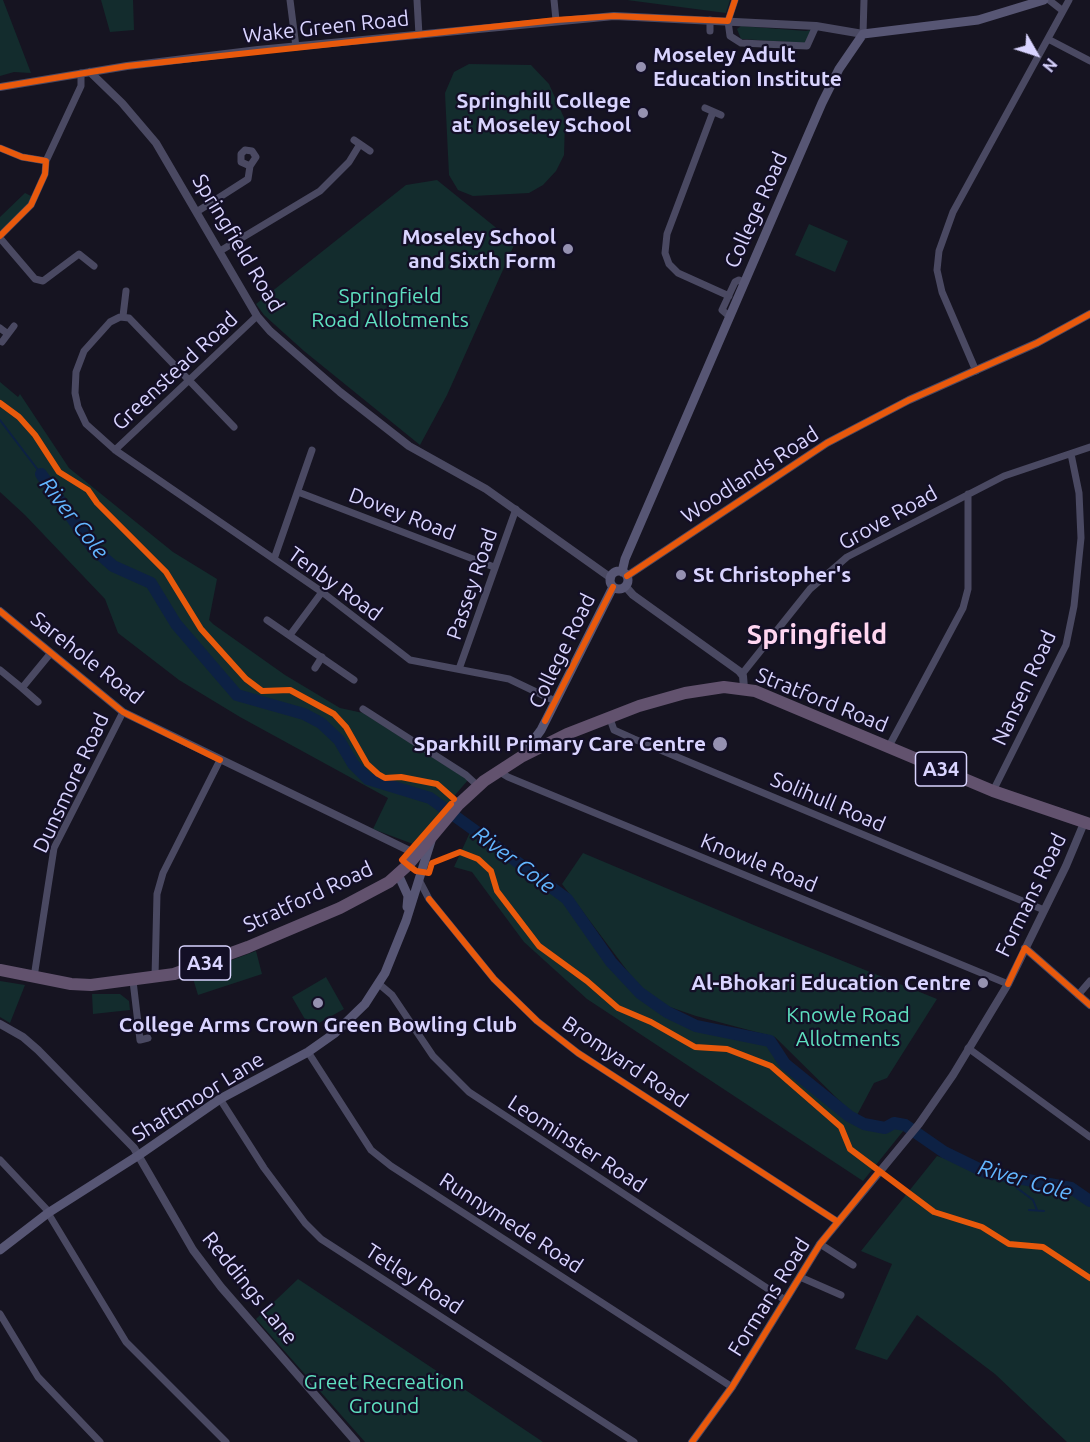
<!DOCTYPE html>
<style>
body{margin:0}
#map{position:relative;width:1090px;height:1442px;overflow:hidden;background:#161421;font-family:Ubuntu,sans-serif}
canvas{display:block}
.north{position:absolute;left:1006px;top:24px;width:60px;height:60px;-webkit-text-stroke:4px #130f26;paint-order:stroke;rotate:129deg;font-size:16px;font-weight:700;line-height:24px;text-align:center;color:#d9d4ff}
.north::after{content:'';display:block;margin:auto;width:21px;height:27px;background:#d9d4ff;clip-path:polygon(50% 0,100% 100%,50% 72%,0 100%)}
</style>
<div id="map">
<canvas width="1090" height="1442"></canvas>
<div class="north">N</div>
</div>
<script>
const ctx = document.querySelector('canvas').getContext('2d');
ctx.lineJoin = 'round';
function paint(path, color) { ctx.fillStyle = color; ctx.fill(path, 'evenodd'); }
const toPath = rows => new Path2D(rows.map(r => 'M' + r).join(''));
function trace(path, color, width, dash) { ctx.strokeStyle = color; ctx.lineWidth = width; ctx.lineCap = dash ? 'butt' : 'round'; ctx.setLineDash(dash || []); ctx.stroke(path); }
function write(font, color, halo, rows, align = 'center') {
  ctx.font = font + ' Ubuntu,sans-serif'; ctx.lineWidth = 4.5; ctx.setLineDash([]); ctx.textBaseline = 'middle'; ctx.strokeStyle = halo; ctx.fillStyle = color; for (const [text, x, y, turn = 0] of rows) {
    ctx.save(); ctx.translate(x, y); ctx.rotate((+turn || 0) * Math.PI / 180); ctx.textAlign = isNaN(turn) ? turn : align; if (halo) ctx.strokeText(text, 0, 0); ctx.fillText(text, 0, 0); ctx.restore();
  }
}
paint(toPath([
 [0,0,3,0,31,73,14,72,0,76],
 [101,0,133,0,134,30,110,32],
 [627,0,730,0,726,13],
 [741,26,806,31,811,30,805,43,741,39,737,29],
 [469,64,531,65,549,84,565,120,564,155,556,171,543,185,529,193,473,196,458,190,449,175,445,93,454,72],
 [437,180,515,243,447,395,420,445,304,351,264,315,256,304,406,185],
 [25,193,33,197,20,214,0,232,0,217],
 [809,224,848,241,835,272,795,255],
 [0,382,18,397,20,394,69,468,173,552,217,579,209,620,213,624,285,675,340,708,363,713,468,780,413,844,373,829,388,798,240,717,179,680,118,633,105,599,25,515,0,492],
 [472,828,567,899,611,962,640,993,667,1012,696,1026,770,1041,785,1064,849,1116,874,1127,885,1128,894,1123,905,1125,904,1130,863,1181,587,999,524,942,472,872,454,867],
 [583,853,756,926,937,999,887,1078,874,1083,856,1117,775,1037,696,1016,667,1006,641,989,562,884],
 [256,951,262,974,198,995,192,975],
 [326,977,344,1009,310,1028,292,997],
 [0,981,25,985,10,1023,0,1017],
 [92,994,120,994,129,1001,130,1010,93,1014],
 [937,1156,1004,1178,1070,1189,1090,1204,1090,1442,1067,1442,995,1374,917,1315,887,1360,855,1349,892,1264,861,1251],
 [298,1279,479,1399,543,1442,365,1442,256,1319]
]), '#132c2d');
trace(toPath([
 [0,420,41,474],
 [1015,1179,1017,1188,1033,1200,1037,1210],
 [1029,1210,1044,1211]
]), '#0d2144', 2);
trace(toPath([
 [41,474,93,548,113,566,151,583,176,624,237,695,304,714,321,723,339,740,353,764,368,779,430,798,481,835,567,899,611,962,640,993,667,1012,696,1026,770,1041,785,1064,849,1116,864,1124,885,1128,894,1123,905,1125,944,1152,985,1172,1071,1188,1090,1201]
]), '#0d2144', 12);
trace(toPath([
 [290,0,296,47],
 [417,0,419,35],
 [554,0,556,20],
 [735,0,728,21,730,36,741,43,807,46,816,26],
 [1063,11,1069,0],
 [710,31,710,20],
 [863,34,864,0],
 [1048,39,1090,61],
 [705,108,721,115],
 [713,112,667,234,665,253,669,264,678,273,729,296],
 [354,140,370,151],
 [0,148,22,157,46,161],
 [198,211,248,179,250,166,256,157,252,151,245,150,241,154,241,162,250,166],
 [0,236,31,205,45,174,46,161,81,86,81,73],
 [0,238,35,279,43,281,79,254,94,266],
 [220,251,320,191,349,162,360,144],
 [123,316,126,291],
 [729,316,722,310,735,282,739,280,744,282],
 [0,328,8,334],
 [2,342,14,326],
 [976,371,942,292,937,270,939,251,953,212,1063,11,1049,0],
 [234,427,129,318,120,317,110,322,84,351,76,372,75,393,78,407,86,424,115,450,322,592,410,660,509,679,555,701],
 [115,450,257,316],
 [298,492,494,567],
 [274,559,312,450],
 [267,620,354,680],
 [290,635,322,592],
 [315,668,322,657],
 [459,669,516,509],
 [0,670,22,688,50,654],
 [742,674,810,589,847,557,1004,476,1090,447],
 [22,688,38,702],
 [363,709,466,775,478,786],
 [609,716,614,730,634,739,1044,910],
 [888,748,963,608,968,589,968,494],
 [498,771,508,777,1008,984],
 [993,791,1066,645,1074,606,1081,538,1079,493,1071,454],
 [419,880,429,899,494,979,537,1021,578,1053,838,1222],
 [34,977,54,848,123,712],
 [155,977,157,894,163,873,220,760],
 [133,981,140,1040,148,1038],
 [379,984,392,995,433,1056,469,1092,785,1300],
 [1078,995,1090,981],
 [968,1048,1090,1137],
 [308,1052,371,1150,391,1166,732,1387],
 [220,1099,264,1168,305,1223,321,1239,634,1442],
 [0,1160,49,1212],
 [48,1213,126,1342,226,1442],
 [820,1244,853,1265],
 [800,1277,841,1295],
 [0,1314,38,1377,100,1442]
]), '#4a4962', 7);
trace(toPath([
 [90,72,122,103,156,143,257,316,270,331,340,392,409,446,486,489,611,578],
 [0,87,127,66,258,50,614,16,816,26,863,34],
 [627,576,827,443,909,400,1037,343,1090,314],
 [626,587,633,595,739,671,743,676,744,688],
 [0,611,123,712,410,851,420,851],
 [1025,948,1090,1005],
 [0,1024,23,1037,38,1050,134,1148,193,1250,221,1287,356,1442],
 [692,1442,732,1387,820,1244,919,1124,953,1075,1008,984,1066,866,1084,823]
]), '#4a4962', 8);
trace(toPath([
 '610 580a9 9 0 1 1 18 0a9 9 0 1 1-18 0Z',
 [622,572,625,559,822,103,839,69,863,34,978,20,1044,0],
 [524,753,541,730,613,587],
 [398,874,408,896,407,907],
 [0,1250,48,1213,139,1155,220,1099,308,1052,335,1033,365,1004,385,973,406,921,431,841]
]), '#575674', 9);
trace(toPath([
 [0,970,71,984,91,985,174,974,248,947,340,908,389,882,408,865,459,804,484,781,521,757,567,734,639,706,685,693,724,687,755,691,993,791,1090,824]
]), '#62526e', 12);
trace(toPath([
 [0,87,127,66,556,20,614,16,728,21,735,0],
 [0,148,22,157,46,161,45,174,31,205,0,236],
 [0,403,19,417,35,435,59,472,88,490,97,503,166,572,201,629,246,679,262,691,290,690,334,714,346,727,367,764,378,774,385,778,401,777,437,784,454,799],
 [627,576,827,443,909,400,1037,343,1090,314],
 [0,611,123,712,220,760],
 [545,721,613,587],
 [451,804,402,860,408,865,416,871,429,873,432,863,460,852,478,859,491,871,497,891,539,946,587,981,618,1008,651,1022,695,1047,727,1049,771,1066,841,1127,850,1149,934,1212,982,1227,1009,1244,1043,1247,1090,1278],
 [429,899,494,979,537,1021,578,1053,838,1222],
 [1008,984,1025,948,1090,1005],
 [692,1442,732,1387,820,1244,878,1173]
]), '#e8590c', 6);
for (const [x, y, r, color] of [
 [641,67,6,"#9591b1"],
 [643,113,6,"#9591b1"],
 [568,249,6,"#9591b1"],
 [681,575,6,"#9591b1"],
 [720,744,8,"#9591b1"],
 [983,983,6,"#9591b1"],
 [318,1003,6,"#9591b1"]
]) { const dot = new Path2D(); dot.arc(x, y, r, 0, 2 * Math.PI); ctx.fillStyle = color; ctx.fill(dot); trace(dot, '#130f26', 2); }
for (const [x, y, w] of [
 [941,769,51],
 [205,963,51]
]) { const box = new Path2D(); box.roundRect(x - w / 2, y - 17, w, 34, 4.5); ctx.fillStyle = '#130f26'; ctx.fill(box); trace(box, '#d9d4ff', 1.5); }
write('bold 20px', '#d9d4ff', null, [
 ["A34",941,769],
 ["A34",205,963]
]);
write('21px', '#d9d4ff', '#130f26', [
 ["Wake Green Road",326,27,-6],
 ["College Road",756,210,-66],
 ["Springfield Road",238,243,59],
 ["Greenstead Road",175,371,-43],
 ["Woodlands Road",750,475,-33],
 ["Dovey Road",402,514,21],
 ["Grove Road",888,518,-29],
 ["Tenby Road",335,584,36],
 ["Passey Road",472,584,-71],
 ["College Road",562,651,-64],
 ["Sarehole Road",87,658,38],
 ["Nansen Road",1024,688,-65],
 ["Stratford Road",822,700,22],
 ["Dunsmore Road",71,783,-65],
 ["Solihull Road",828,802,23],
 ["Knowle Road",759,863,22],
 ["Formans Road",1031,895,-64],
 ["Stratford Road",308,897,-25],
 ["Bromyard Road",625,1062,34],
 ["Shaftmoor Lane",198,1097,-32],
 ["Leominster Road",577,1144,33],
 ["Runnymede Road",511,1223,33],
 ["Tetley Road",414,1279,33],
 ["Reddings Lane",250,1288,51],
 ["Formans Road",769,1297,-58]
]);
write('bold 21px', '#d9d4ff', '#130f26', [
 ["Moseley Adult",653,55,"left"],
 ["Education Institute",653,79,"left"],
 ["Springhill College",631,101],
 ["at Moseley School",631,125],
 ["Moseley School",556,237],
 ["and Sixth Form",556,261],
 ["St Christopher's",693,575,"left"],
 ["Sparkhill Primary Care Centre",706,744],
 ["Al-Bhokari Education Centre",971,983],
 ["College Arms Crown Green Bowling Club",318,1025,"center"]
], 'right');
write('21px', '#5fe0c0', '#130f26', [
 ["Springfield",390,296],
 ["Road Allotments",390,320],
 ["Knowle Road",848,1015],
 ["Allotments",848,1039],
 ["Greet Recreation",384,1382],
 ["Ground",384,1406]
]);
write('italic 22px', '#62b6ff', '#130f26', [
 ["River Cole",74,518,52],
 ["River Cole",514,860,37],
 ["River Cole",1025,1180,16]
]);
write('bold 27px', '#ffd6f0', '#130f26', [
 ["Springfield",817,635]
]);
</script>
